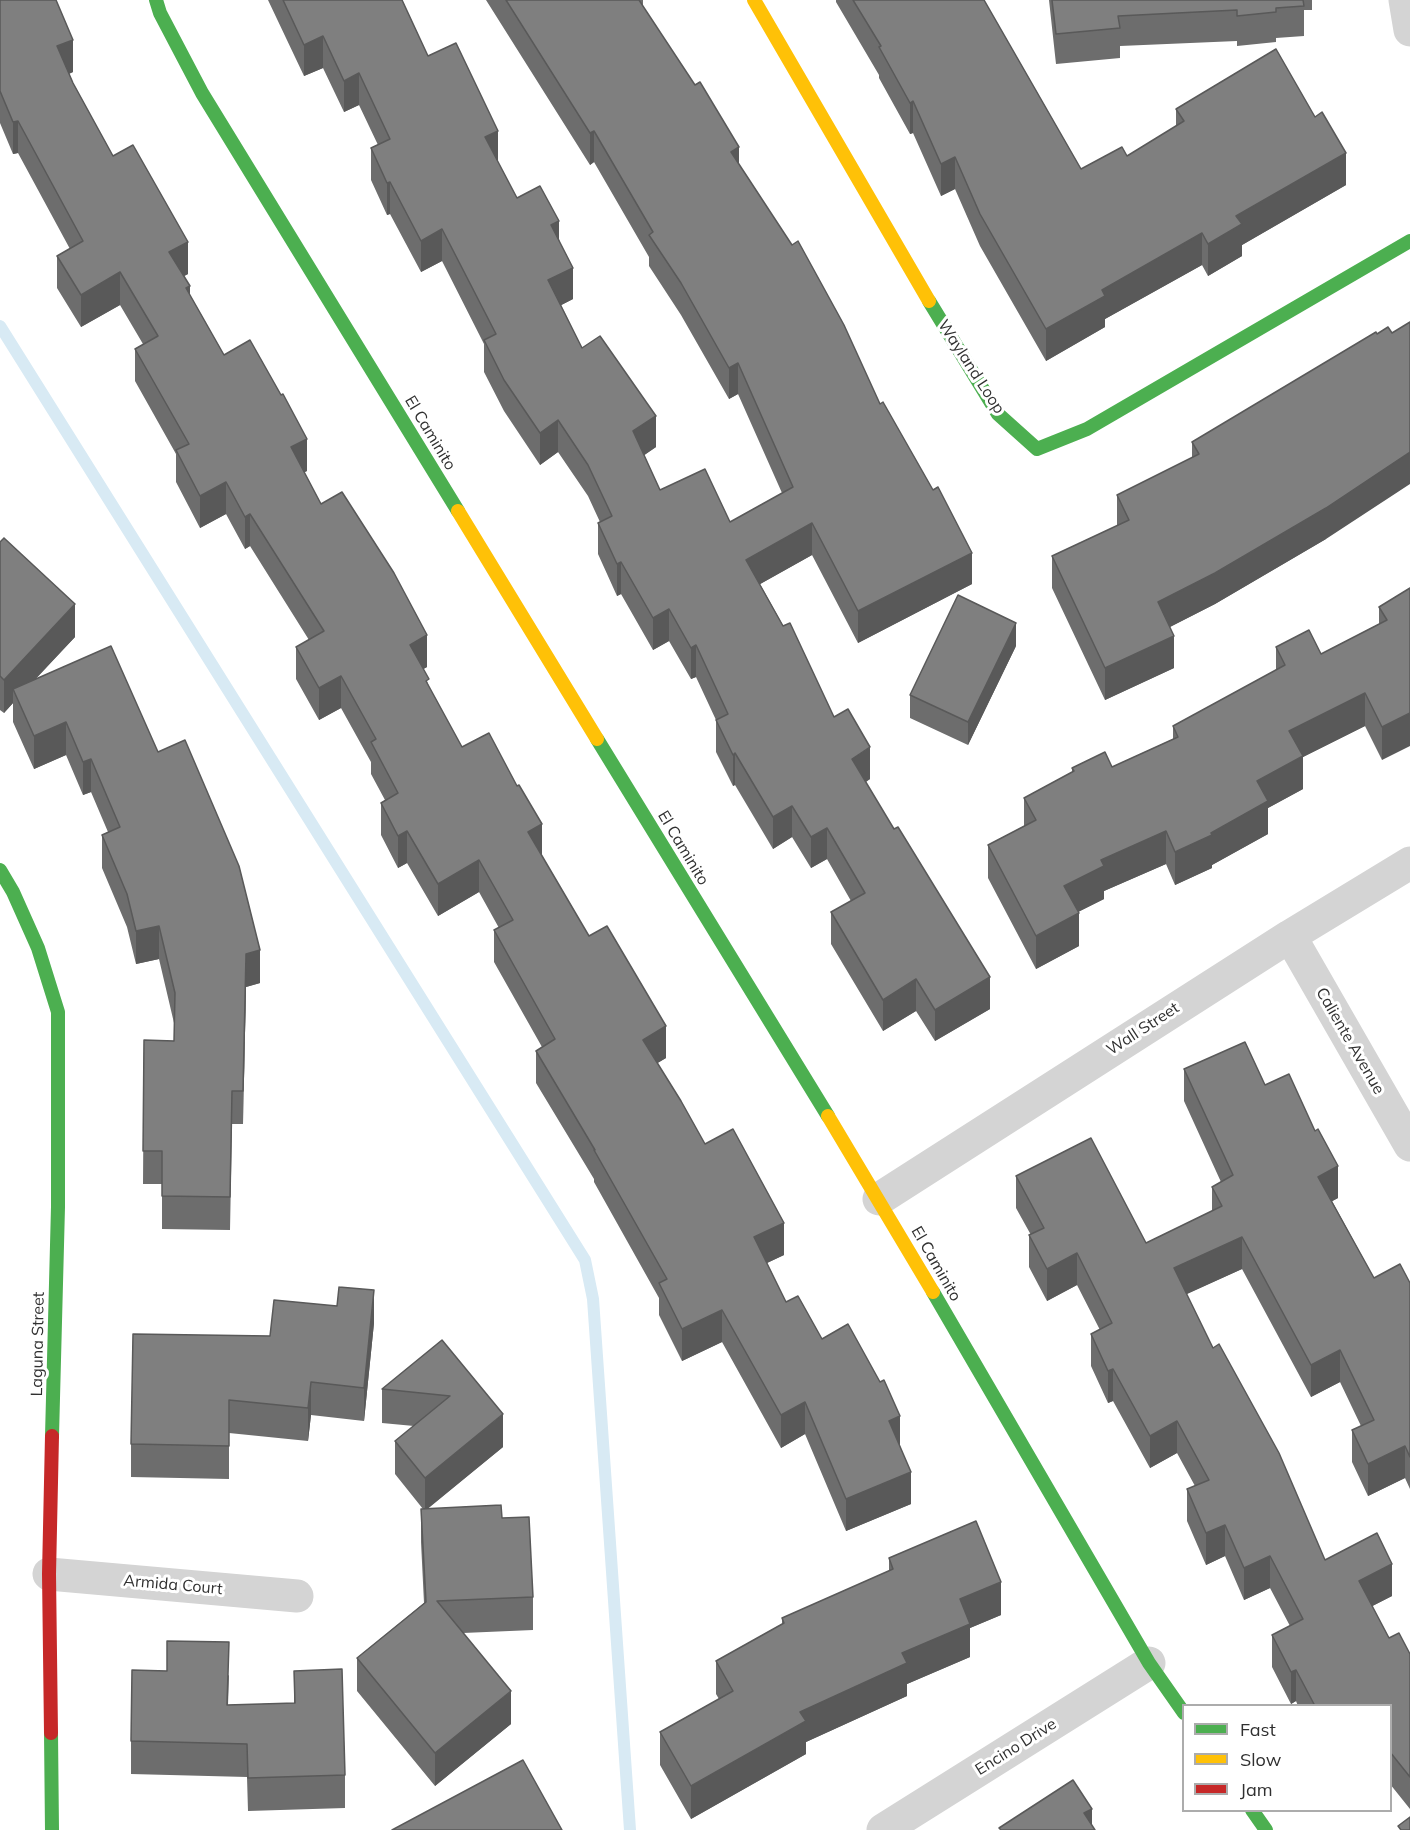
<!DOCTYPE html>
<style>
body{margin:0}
#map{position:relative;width:1410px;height:1830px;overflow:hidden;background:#fff;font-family:Mulish,sans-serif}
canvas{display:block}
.legend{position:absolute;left:1182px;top:1704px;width:210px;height:108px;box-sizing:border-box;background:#fff;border:2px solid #acacac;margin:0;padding:8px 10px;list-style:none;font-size:18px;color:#303030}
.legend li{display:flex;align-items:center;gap:12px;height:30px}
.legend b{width:30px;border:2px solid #acacac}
</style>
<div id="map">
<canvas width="1410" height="1830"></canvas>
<ul class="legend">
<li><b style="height:8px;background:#4caf50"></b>Fast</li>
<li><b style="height:8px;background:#ffc107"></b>Slow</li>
<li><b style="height:8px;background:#c62828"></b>Jam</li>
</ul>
</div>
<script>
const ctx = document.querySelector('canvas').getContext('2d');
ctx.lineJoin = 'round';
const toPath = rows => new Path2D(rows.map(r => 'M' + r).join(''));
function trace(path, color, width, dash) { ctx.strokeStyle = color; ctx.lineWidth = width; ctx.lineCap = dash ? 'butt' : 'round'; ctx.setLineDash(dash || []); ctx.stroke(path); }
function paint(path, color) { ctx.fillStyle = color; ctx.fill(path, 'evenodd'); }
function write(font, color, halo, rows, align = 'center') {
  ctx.font = font + ' Mulish,sans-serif'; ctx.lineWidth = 6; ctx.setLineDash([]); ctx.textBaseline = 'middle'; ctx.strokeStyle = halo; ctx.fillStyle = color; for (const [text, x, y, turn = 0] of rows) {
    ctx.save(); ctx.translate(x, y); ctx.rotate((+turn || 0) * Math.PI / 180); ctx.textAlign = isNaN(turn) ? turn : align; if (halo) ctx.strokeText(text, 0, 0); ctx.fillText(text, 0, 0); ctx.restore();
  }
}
trace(toPath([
 [0,326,585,1260,593,1299,630,1830]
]), '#d8eaf4', 12);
trace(toPath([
 [1405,0,1410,30],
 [1290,936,1410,1145],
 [879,1199,1290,936,1410,863],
 [49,1574,297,1596],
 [883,1830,1149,1663]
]), '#d4d4d4', 33);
trace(toPath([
 [156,0,160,13,202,93,458,511],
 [929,301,998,414,1037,449,1087,429,1410,241],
 [597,739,828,1116],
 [0,870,13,892,38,948,58,1012,58,1207,52,1436],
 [933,1292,1149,1663,1184,1713],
 [51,1733,52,1830],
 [1252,1810,1266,1830]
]), '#4caf50', 14);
trace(toPath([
 [754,0,929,301],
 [458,511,597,739],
 [828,1116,933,1292]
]), '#ffc107', 14);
trace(toPath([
 [51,1733,49,1574,52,1436]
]), '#c62828', 14);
paint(toPath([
 [0,0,73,72,69,74,73,83,113,156,188,274,184,276,190,295,224,355,307,471,304,472,321,504,427,667,423,669,429,687,462,747,542,856,589,936,666,1058,657,1063,705,1144,784,1255,767,1263,786,1302,822,1339,900,1446,911,1504,846,1531,805,1434,781,1448,722,1342,682,1361,659,1315,659,1298,594,1182,594,1179,536,1083,536,1051,542,1047,494,962,494,930,499,928,479,892,438,916,407,863,398,868,381,835,381,803,385,800,371,774,371,762,341,708,319,720,296,679,296,647,309,640,250,546,245,549,226,514,200,528,176,482,176,454,135,381,135,349,143,344,120,305,81,327,57,288,57,256,70,249,18,153,13,154,0,123],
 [268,0,402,0,428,56,498,163,517,198,559,239,573,299,561,305,582,348,656,447,644,455,660,490,730,522,782,493,738,394,729,399,681,315,649,266,649,257,594,162,590,165,486,0,643,0,643,6,739,165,880,404,972,584,858,643,812,555,760,584,834,717,870,779,866,782,990,1009,935,1041,916,1011,883,1031,831,944,831,912,851,901,827,859,811,868,792,837,773,849,735,785,733,786,716,752,716,720,696,677,691,679,669,641,653,650,621,594,617,596,598,554,598,523,600,522,588,496,558,452,540,465,504,411,484,372,484,344,442,261,421,272,390,214,387,215,371,180,371,148,378,145,359,105,344,112,323,68,304,76],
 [836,0,984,0,1081,169,1127,156,1176,126,1176,109,1346,185,1242,245,1242,256,1208,276,1202,265,1105,319,1105,327,1046,361,980,246,955,189,941,196,913,133,910,134,879,78,879,75,836,2],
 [1049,0,1312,0,1312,10,1304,10,1304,36,1276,38,1276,42,1237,46,1237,41,1120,46,1120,58,1056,64],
 [1192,442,1326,539,1215,604,1170,627,1174,668,1105,700,1052,588,1052,556,1117,526,1117,495,1192,458],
 [0,542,75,637,36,678,260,983,246,987,243,1124,232,1124,230,1230,162,1229,162,1184,143,1184,144,1040,174,1041,174,1023,159,959,136,964,127,927,102,868,102,835,108,832,91,792,83,795,66,755,34,769,13,722,13,703,4,713,0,710],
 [1410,588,1382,760,1365,726,1303,757,1303,789,1268,808,1268,834,1212,865,1212,868,1175,885,1166,864,1104,891,1104,899,1078,912,1079,946,1036,969,988,878,988,845,1024,826,1024,798,1072,772,1072,768,1112,767,1173,739,1173,726,1276,670,1276,647,1321,654,1379,624,1379,607],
 [1016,646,968,745,910,718,910,695],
 [1184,1069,1265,1085,1338,1198,1332,1201,1374,1278,1410,1283,1410,1489,1405,1478,1368,1496,1352,1462,1352,1430,1361,1426,1340,1382,1311,1397,1242,1269,1186,1294,1213,1348,1325,1560,1392,1596,1372,1606,1389,1638,1410,1654,1410,1809,1390,1784,1390,1706,1298,1706,1296,1701,1291,1704,1272,1667,1272,1635,1290,1626,1270,1588,1244,1600,1225,1556,1206,1565,1187,1521,1187,1489,1195,1486,1177,1453,1150,1468,1113,1401,1108,1403,1091,1366,1091,1334,1100,1330,1077,1285,1047,1301,1029,1267,1029,1235,1031,1235,1016,1208,1016,1176,1146,1243,1212,1211,1212,1187,1221,1182,1184,1101],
 [374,1323,364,1421,311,1415,308,1441,229,1433,229,1479,131,1477,131,1444,270,1336],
 [442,1340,503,1447,428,1508,502,1518,533,1597,533,1630,463,1633,511,1724,435,1786,357,1691,357,1658,424,1603,421,1542,421,1509,423,1509,395,1474,395,1441,414,1426,382,1423,382,1389],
 [889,1558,1001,1615,970,1628,970,1657,907,1684,907,1696,806,1742,806,1754,691,1819,660,1765,660,1732,719,1699,716,1694,716,1661,782,1624,782,1618,889,1571],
 [294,1671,345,1775,345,1808,248,1811,247,1777,131,1774,131,1741,229,1675,228,1705,294,1703]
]), '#6d6d6d');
paint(toPath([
 [323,36,323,68,304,76,304,45],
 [73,40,73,72,57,78,57,46],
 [359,73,359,105,344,112,344,81],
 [913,101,913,133,910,134,910,103],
 [18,121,18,153,13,154,13,122],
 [498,131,498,163,485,137],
 [594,131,594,162,590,165,590,133],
 [739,147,739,179,731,152],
 [1346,153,1346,185,1242,245,1242,256,1208,276,1208,244,1236,216],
 [955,157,955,189,941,196,941,164],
 [390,182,390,214,387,215,387,183],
 [559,221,559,253,551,225],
 [442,229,442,261,421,272,421,241],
 [1202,233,1202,265,1105,319,1105,327,1046,361,1046,329,1102,290],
 [188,242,188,274,169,284,169,252],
 [573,268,573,299,548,312,548,280],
 [120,272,120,305,81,327,81,295],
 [190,286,190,318,186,288],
 [738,363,738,394,729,399,729,368],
 [656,416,656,447,633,463,633,431],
 [558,420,558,452,540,465,540,433],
 [307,439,307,471,291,479,291,447],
 [1410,452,1410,484,1326,539,1215,604,1158,633,1158,602],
 [226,482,226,514,200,528,200,496],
 [250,514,250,546,245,549,245,517],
 [812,523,812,555,746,592,746,560],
 [972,553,972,584,858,643,858,611],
 [621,562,621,594,617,596,617,564],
 [75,604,75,637,17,699,13,689,13,703,4,713,4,680],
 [669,609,669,641,653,650,653,618],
 [1016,623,1016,646,968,745,968,722],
 [427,635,427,667,410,677,410,645],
 [1174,636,1174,668,1105,700,1105,668],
 [696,645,696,677,691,679,691,648],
 [341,676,341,708,319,720,319,688],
 [1365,693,1365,726,1303,757,1303,789,1268,808,1268,834,1212,865,1212,868,1175,885,1175,852,1211,833,1257,781,1289,731],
 [1410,713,1410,746,1382,760,1382,727],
 [66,722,66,755,34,769,34,736],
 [870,747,870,779,852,790,852,759],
 [735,753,735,785,733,786,733,755],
 [91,759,91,792,83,795,83,762],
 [792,806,792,837,773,849,773,817],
 [542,824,542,856,528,832],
 [827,828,827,859,811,868,811,837],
 [407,831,407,863,398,868,398,836],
 [1166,831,1166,864,1104,891,1104,899,1064,919,1064,886,1101,860],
 [479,860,479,892,438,916,438,884],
 [1079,913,1079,946,1036,969,1036,936],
 [159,926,159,959,136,964,136,931],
 [260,950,260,983,246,987,243,1124,246,954],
 [990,977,990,1009,935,1041,935,1010],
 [916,979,916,1011,883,1031,883,1000],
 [666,1026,666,1058,643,1072,643,1040],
 [1338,1166,1338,1198,1318,1209,1318,1177],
 [784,1223,784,1255,754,1269,754,1237],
 [1242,1237,1242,1269,1174,1300,1174,1268],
 [1077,1253,1077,1285,1047,1301,1047,1269],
 [374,1290,374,1323,364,1421,364,1388],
 [722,1310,722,1342,682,1361,682,1329],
 [1340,1350,1340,1382,1311,1397,1311,1365],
 [1113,1369,1113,1401,1108,1403,1108,1371],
 [311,1382,311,1415,308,1441,308,1408],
 [805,1402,805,1434,781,1448,781,1415],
 [503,1414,503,1447,425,1511,425,1478],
 [900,1416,900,1448,889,1421],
 [1177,1421,1177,1453,1150,1468,1150,1436],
 [1405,1446,1405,1478,1368,1496,1368,1464],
 [911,1472,911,1504,846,1531,846,1499],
 [1225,1525,1225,1556,1206,1565,1206,1533],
 [1270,1556,1270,1588,1244,1600,1244,1568],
 [1392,1564,1392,1596,1359,1613,1359,1581],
 [1001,1582,1001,1615,970,1628,970,1657,907,1684,907,1696,806,1742,806,1754,691,1819,691,1786,800,1712,902,1653,960,1599],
 [1296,1670,1296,1701,1291,1704,1291,1672],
 [511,1691,511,1724,435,1786,435,1753],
 [1092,1809,1092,1830,1084,1813]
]), '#595959');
const building = toPath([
 [0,0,56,0,73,40,57,46,73,83,113,156,133,145,188,242,169,252,190,286,186,288,224,355,250,340,281,395,283,394,307,439,291,447,321,504,342,492,394,573,427,635,410,645,429,679,426,681,462,747,489,733,517,786,519,785,542,824,528,832,589,936,607,926,666,1026,643,1040,681,1101,705,1144,733,1129,784,1223,754,1237,786,1302,798,1296,822,1339,848,1324,880,1382,884,1380,900,1416,889,1421,911,1472,846,1499,805,1402,781,1415,722,1310,682,1329,659,1283,667,1279,594,1150,595,1150,536,1051,555,1039,494,930,513,920,479,860,438,884,407,831,398,836,381,803,398,793,371,742,376,739,341,676,319,688,296,647,324,631,250,514,245,517,226,482,200,496,176,450,189,444,135,349,158,336,120,272,81,295,57,256,83,241,18,121,13,122,0,91,0,0],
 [283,0,402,0,428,56,456,43,498,131,485,137,517,198,540,186,559,221,551,225,573,268,548,280,582,348,600,336,656,416,633,431,660,490,705,469,730,522,793,487,738,363,729,368,681,283,649,235,653,232,594,131,590,133,506,0,639,0,695,85,700,82,739,147,731,152,792,245,798,241,844,325,880,404,883,402,933,490,938,487,972,553,858,611,812,523,746,560,783,626,790,623,834,717,848,709,870,747,852,759,894,829,898,827,990,977,935,1010,916,979,883,1000,831,912,865,893,827,828,811,837,792,806,773,817,735,753,733,755,716,720,728,714,696,645,691,648,669,609,653,618,621,562,617,564,598,523,612,516,588,465,558,420,540,433,504,380,484,340,496,334,442,229,421,241,390,182,387,183,371,148,390,139,359,73,344,81,323,36,304,45,283,0],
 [853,0,984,0,1081,169,1122,147,1127,156,1184,121,1176,109,1276,49,1315,117,1322,112,1346,153,1236,216,1242,224,1208,244,1202,233,1102,290,1105,296,1046,329,980,214,955,157,941,164,913,101,910,103,879,47,881,46,853,0],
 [1052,0,1303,0,1304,6,1276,8,1276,12,1237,16,1237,10,1118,16,1120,28,1056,34,1052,0],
 [1410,322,1410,452,1326,508,1215,573,1158,602,1174,636,1105,668,1052,556,1129,520,1117,495,1199,454,1192,442,1376,332,1377,334,1388,327,1392,333,1410,322],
 [4,538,75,604,4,680,0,676,0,542,4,538],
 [1410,588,1410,713,1382,727,1365,693,1289,731,1303,756,1257,781,1268,801,1211,833,1212,835,1175,852,1166,831,1101,860,1104,866,1064,886,1079,913,1036,936,988,845,1036,820,1024,798,1074,771,1072,768,1105,752,1112,767,1178,737,1173,726,1285,665,1276,647,1309,630,1321,654,1387,620,1379,607,1410,588],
 [958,595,1016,623,968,722,910,695,958,595],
 [111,646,158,752,185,740,239,866,260,950,246,954,243,1091,232,1091,230,1197,162,1196,162,1151,143,1151,144,1040,174,1041,175,993,159,926,136,931,127,894,102,835,120,827,91,759,83,762,66,722,34,736,13,689,111,646],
 [1245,1042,1265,1085,1289,1074,1315,1131,1318,1129,1338,1166,1318,1177,1374,1278,1400,1264,1410,1283,1410,1457,1405,1446,1368,1464,1352,1430,1374,1420,1340,1350,1311,1365,1242,1237,1174,1268,1213,1348,1219,1344,1279,1453,1325,1560,1377,1533,1392,1564,1359,1581,1389,1638,1399,1633,1410,1654,1410,1777,1390,1752,1390,1706,1315,1706,1296,1670,1291,1672,1272,1635,1303,1619,1270,1556,1244,1568,1225,1525,1206,1533,1187,1489,1209,1480,1177,1421,1150,1436,1113,1369,1108,1371,1091,1334,1112,1323,1077,1253,1047,1269,1029,1235,1044,1228,1016,1176,1091,1138,1146,1243,1222,1206,1212,1187,1233,1175,1184,1069,1245,1042],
 [339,1287,374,1290,364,1388,311,1382,308,1408,229,1400,229,1446,131,1444,133,1334,270,1336,274,1300,337,1306,339,1287],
 [442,1340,503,1414,425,1478,395,1441,450,1396,382,1389,442,1340],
 [501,1505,502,1518,529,1517,533,1597,437,1601,511,1691,435,1753,357,1658,426,1602,421,1509,501,1505],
 [976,1521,1001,1582,960,1599,970,1624,902,1653,907,1663,800,1712,806,1721,691,1786,660,1732,733,1691,716,1661,784,1623,782,1618,893,1569,889,1558,976,1521],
 [167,1641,229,1642,227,1705,295,1703,294,1671,342,1669,345,1775,248,1778,247,1744,131,1741,132,1670,167,1671,167,1641],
 [523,1760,562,1830,392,1830,523,1760],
 [1073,1780,1092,1809,1084,1813,1095,1830,1001,1830,999,1828,1073,1780],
 [1410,1817,1410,1830,1401,1830,1398,1826,1410,1817]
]);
paint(building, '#7f7f7f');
trace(building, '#595959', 1.5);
write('16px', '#303030', '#fff', [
 ["Wayland Loop",971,367,57],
 ["El Caminito",430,433,59],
 ["El Caminito",683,848,59],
 ["Wall Street",1143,1029,-33],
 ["Caliente Avenue",1350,1041,60],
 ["El Caminito",936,1264,60],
 ["Laguna Street",38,1344,-89],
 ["Armida Court",173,1585,5],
 ["Encino Drive",1016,1747,-32]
]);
</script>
